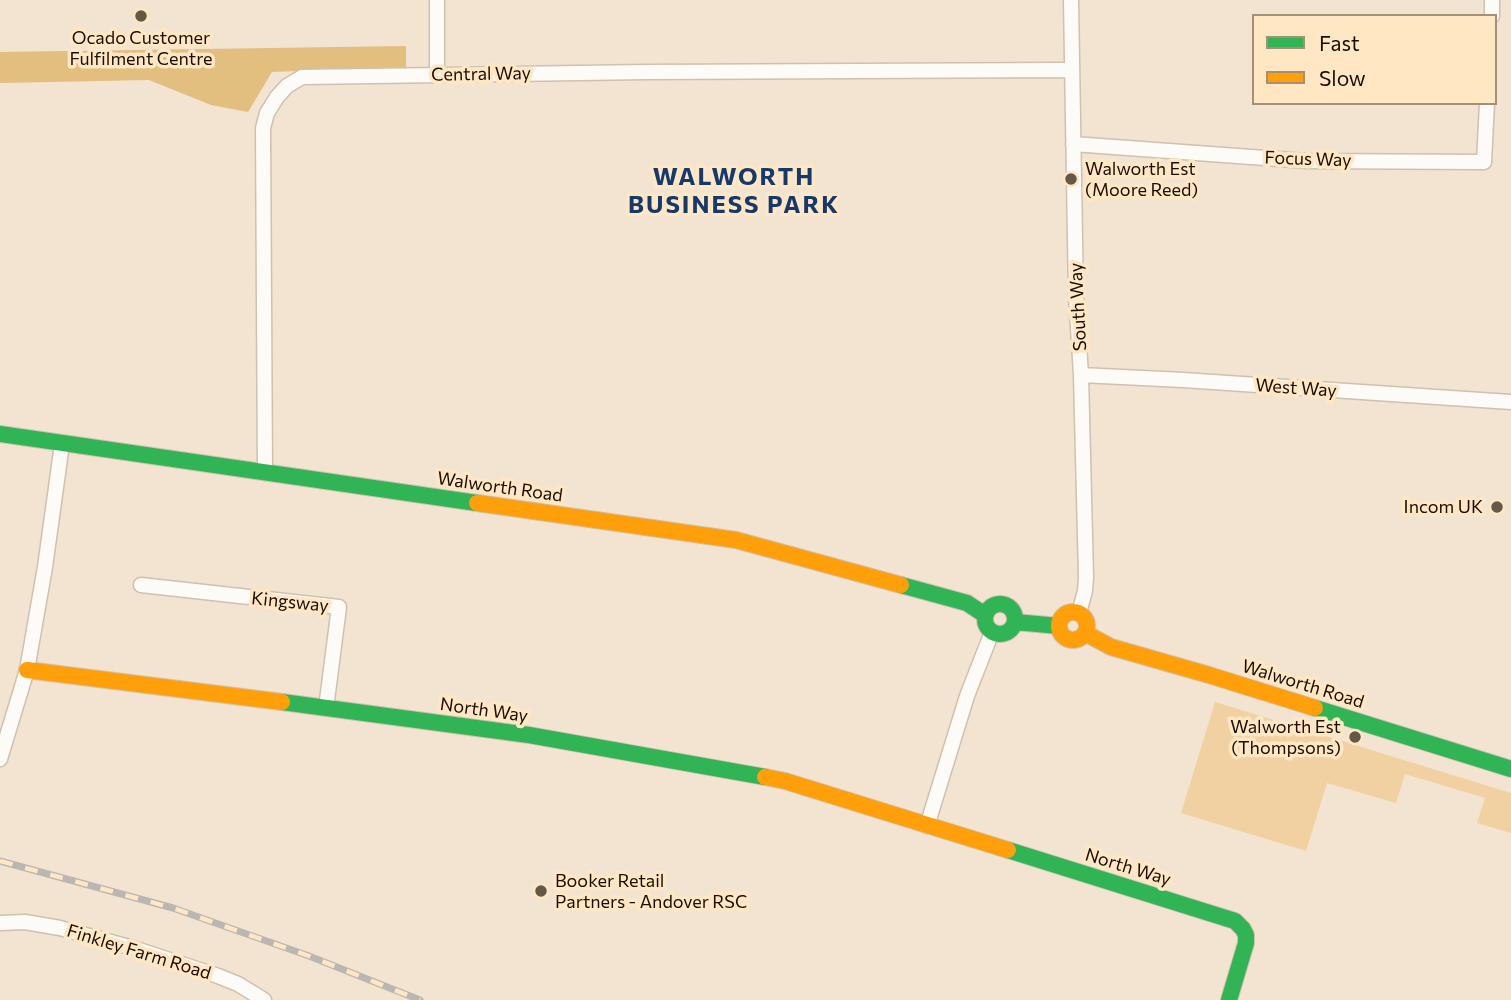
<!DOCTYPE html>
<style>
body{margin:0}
#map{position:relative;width:1511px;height:1000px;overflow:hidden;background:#f2e4d1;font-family:Commissioner,sans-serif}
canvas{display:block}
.legend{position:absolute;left:1252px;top:14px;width:245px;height:91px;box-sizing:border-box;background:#ffe7c4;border:2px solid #a49076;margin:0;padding:9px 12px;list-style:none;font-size:21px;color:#1b0d00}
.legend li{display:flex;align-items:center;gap:14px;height:35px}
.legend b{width:35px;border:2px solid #a49076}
</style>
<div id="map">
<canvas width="1511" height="1000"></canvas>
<ul class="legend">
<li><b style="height:9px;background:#30b455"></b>Fast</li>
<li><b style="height:9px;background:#ff9f0a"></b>Slow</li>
</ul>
</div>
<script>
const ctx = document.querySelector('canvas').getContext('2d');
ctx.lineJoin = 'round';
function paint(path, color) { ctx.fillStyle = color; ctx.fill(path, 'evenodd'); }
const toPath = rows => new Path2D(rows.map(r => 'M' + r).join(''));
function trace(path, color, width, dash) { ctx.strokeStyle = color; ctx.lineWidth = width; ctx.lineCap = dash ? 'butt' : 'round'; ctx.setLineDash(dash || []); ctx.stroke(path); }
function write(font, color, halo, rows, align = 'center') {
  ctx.font = font + ' Commissioner,sans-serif'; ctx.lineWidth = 7; ctx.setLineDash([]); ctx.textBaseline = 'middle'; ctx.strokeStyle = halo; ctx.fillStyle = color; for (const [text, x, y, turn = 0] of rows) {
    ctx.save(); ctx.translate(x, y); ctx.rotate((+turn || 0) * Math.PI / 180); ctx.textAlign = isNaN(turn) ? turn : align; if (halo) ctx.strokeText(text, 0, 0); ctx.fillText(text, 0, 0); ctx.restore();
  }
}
paint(toPath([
 [1215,702,1511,793,1511,833,1477,823,1485,798,1405,774,1396,803,1327,783,1306,851,1181,813]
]), '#f1d1a1');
paint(toPath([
 [406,46,406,67,272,72,248,112,211,105,149,80,0,83,0,52]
]), '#e2be7f');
const street = toPath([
 [437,0,437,74],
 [1071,0,1076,297,1081,375,1086,577,1085,591,1079,613],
 [1492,16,1492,0],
 [1073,144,1306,161,1484,162,1487,103],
 [1081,375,1183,380,1511,402],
 [265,473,263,128,267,113,277,97,287,86,302,77,648,72,1063,70,1071,71],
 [141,585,339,607,326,708],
 [0,759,27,670,45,567,62,444],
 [927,826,967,696,992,632],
 [0,923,25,922,60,928,133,948,218,976,238,984,264,1000]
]);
const fast = toPath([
 [0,434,477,503],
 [901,585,967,603,985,615],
 '985 619a15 15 0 1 1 30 0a15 15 0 1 1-30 0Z',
 [1015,622,1059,626],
 [282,702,529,735,765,777],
 [1315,708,1511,769],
 [1008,850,1235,921,1243,929,1246,935,1246,943,1229,1000]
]);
const slow = toPath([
 [477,503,736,540,901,585],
 '1059 626a14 14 0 1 1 28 0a14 14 0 1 1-28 0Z',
 [1085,633,1111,647,1209,675,1315,708],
 [27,670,282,702],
 [765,777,785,781,1008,850]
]);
trace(street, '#cfc1af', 17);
trace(fast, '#cfc1af', 18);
trace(slow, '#cfc1af', 18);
trace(street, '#fdfbf8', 14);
trace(fast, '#30b455', 16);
trace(slow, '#ff9f0a', 16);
const rail = toPath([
 [0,861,173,908,309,956,420,1000]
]);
trace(rail, '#bab6b1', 7);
trace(rail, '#ffe7c4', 4.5, [13]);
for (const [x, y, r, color] of [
 [141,16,7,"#665849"],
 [1071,179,7,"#665849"],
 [1497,507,7,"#665849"],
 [1355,737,7,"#665849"],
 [541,891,7,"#665849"]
]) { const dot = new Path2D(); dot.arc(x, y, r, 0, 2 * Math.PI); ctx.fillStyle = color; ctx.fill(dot); trace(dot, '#ffe7c4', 2.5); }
write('18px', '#1b0d00', '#ffe7c4', [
 ["Ocado Customer",141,38,"center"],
 ["Fulfilment Centre",141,59,"center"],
 ["Walworth Est",1085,169],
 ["(Moore Reed)",1085,190],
 ["Incom UK",1483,507,"right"],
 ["Walworth Est",1341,727,"right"],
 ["(Thompsons)",1341,748,"right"],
 ["Booker Retail",555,881],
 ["Partners - Andover RSC",555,902]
], 'left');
write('18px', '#1b0d00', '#ffe7c4', [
 ["Central Way",481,74,-1],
 ["Focus Way",1308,159,2],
 ["South Way",1078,307,-93],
 ["West Way",1296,388,4],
 ["Walworth Road",500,487,8],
 ["Kingsway",290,602,6],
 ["Walworth Road",1303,684,17],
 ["North Way",484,710,8],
 ["North Way",1128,867,17],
 ["Finkley Farm Road",139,952,17]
]);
ctx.letterSpacing = '2px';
write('bold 24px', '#14396e', '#ffe7c4', [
 ["WALWORTH",734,177],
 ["BUSINESS PARK",734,205]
]);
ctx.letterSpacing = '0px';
</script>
